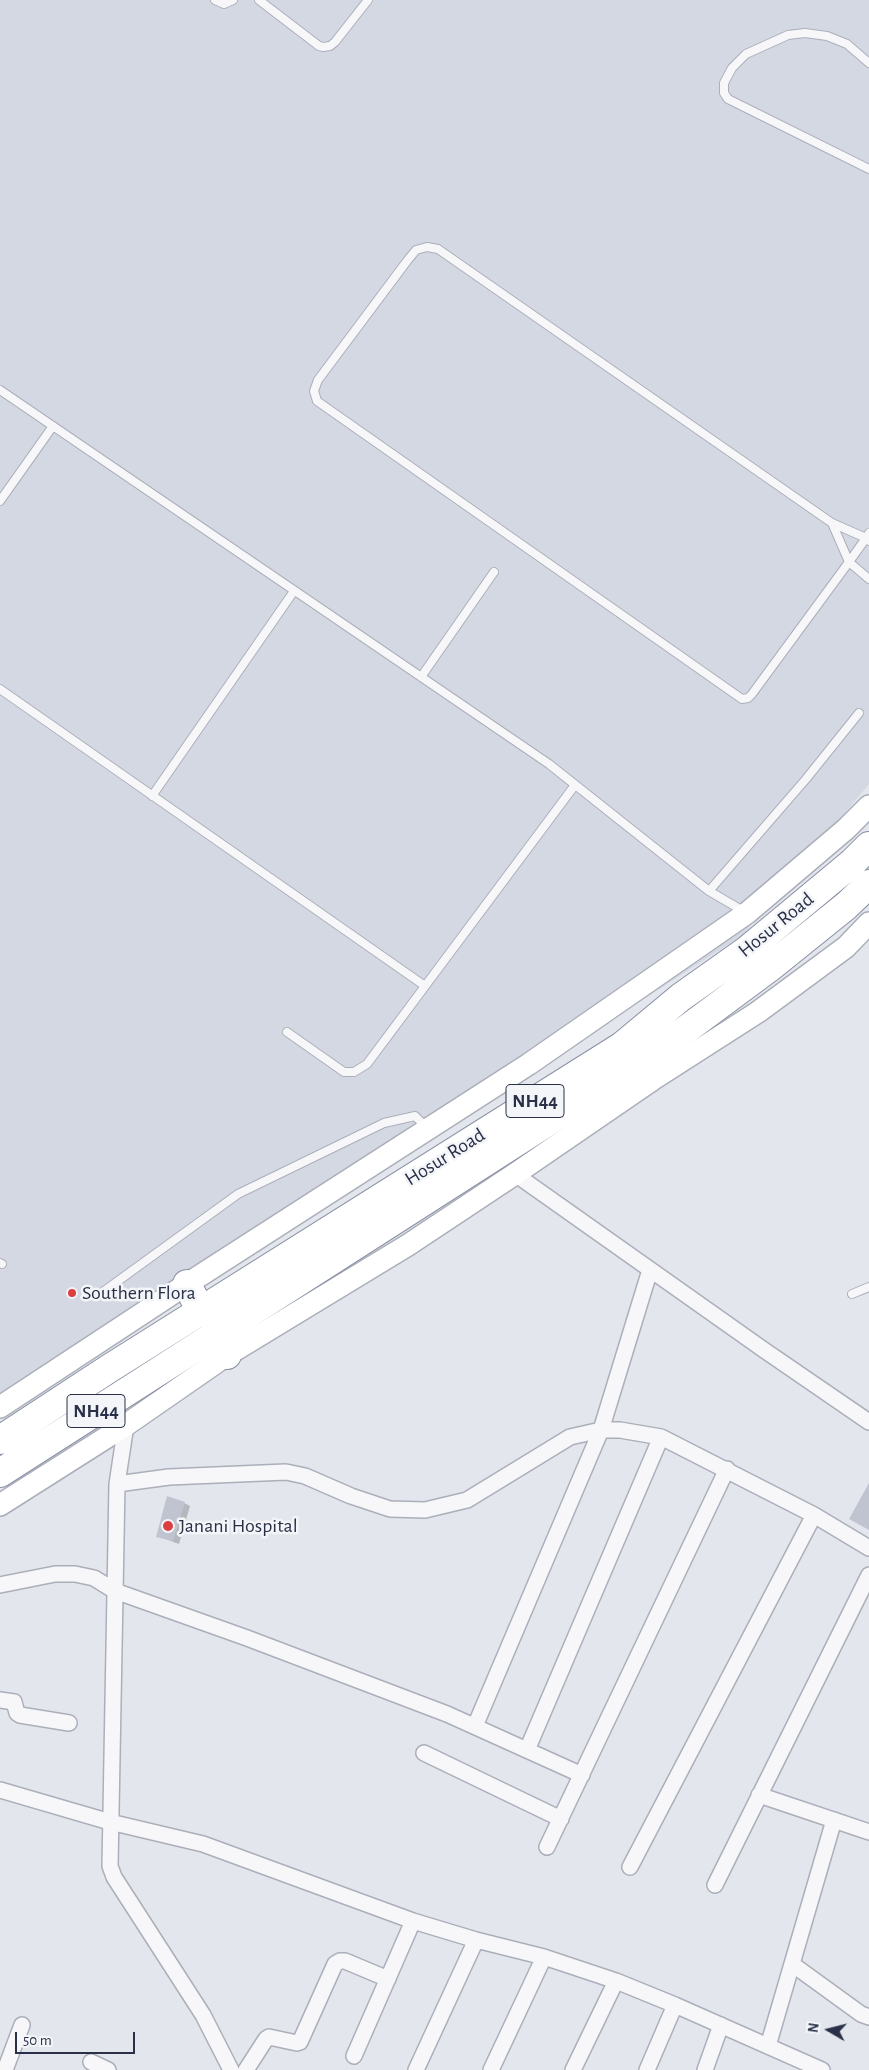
<!DOCTYPE html>
<style>
body{margin:0}
#map{position:relative;width:869px;height:2070px;overflow:hidden;background:#e3e6ec;font-family:"Alegreya Sans",sans-serif}
canvas{display:block}
.north{position:absolute;left:804px;top:2005px;width:50px;height:50px;-webkit-text-stroke:4px #f4f5f9;paint-order:stroke;rotate:278deg;font-size:14px;font-weight:700;line-height:20px;text-align:center;color:#293047}
.north::after{content:'';display:block;margin:auto;width:18px;height:22px;background:#293047;clip-path:polygon(50% 0,100% 100%,50% 72%,0 100%)}
.scale{position:absolute;left:15px;top:2032px;width:120px;height:22px;box-sizing:border-box;border:2px solid #293047;border-top:0;padding-left:6px;font-size:15px;line-height:18px;white-space:nowrap;color:#293047;-webkit-text-stroke:4px #f4f5f9;paint-order:stroke}
</style>
<div id="map">
<canvas width="869" height="2070"></canvas>
<div class="north">N</div>
<div class="scale">50 m</div>
</div>
<script>
const ctx = document.querySelector('canvas').getContext('2d');
ctx.lineJoin = 'round';
function paint(path, color) { ctx.fillStyle = color; ctx.fill(path, 'evenodd'); }
const toPath = rows => new Path2D(rows.map(r => 'M' + r).join(''));
function trace(path, color, width, dash) { ctx.strokeStyle = color; ctx.lineWidth = width; ctx.lineCap = dash ? 'butt' : 'round'; ctx.setLineDash(dash || []); ctx.stroke(path); }
function write(font, color, halo, rows, align = 'center') {
  ctx.font = font + ' "Alegreya Sans",sans-serif'; ctx.lineWidth = 5; ctx.setLineDash([]); ctx.textBaseline = 'middle'; ctx.strokeStyle = halo; ctx.fillStyle = color; for (const [text, x, y, turn = 0] of rows) {
    ctx.save(); ctx.translate(x, y); ctx.rotate((+turn || 0) * Math.PI / 180); ctx.textAlign = isNaN(turn) ? turn : align; if (halo) ctx.strokeText(text, 0, 0); ctx.fillText(text, 0, 0); ctx.restore();
  }
}
paint(toPath([
 [0,0,869,0,869,784,743,935,0,1413]
]), '#d4d8e2');
paint(toPath([
 [184,1503,190,1506,179,1544,157,1536]
]), '#0003');
paint(toPath([
 [869,1483,869,1530,849,1519],
 [167,1496,185,1502,173,1541,156,1537]
]), '#c0c4d0');
const lane = toPath([
 [215,0,224,4,233,0],
 [259,0,319,46,323,47,330,46,335,42,368,0],
 [869,63,847,44,827,36,805,33,788,35,746,54,732,68,724,83,724,93,728,99,869,169],
 [0,390,549,764,709,891,745,912],
 [0,501,53,426],
 [832,523,849,562,869,579],
 [869,533,866,538,849,562,752,694,748,698,742,699,317,401,314,391,318,380,407,261,416,250,427,247,438,249,832,523,866,538,869,541],
 [421,677,494,572],
 [0,689,425,986],
 [152,796,294,591],
 [709,891,806,779,859,713],
 [287,1032,344,1072,354,1072,367,1064,575,785],
 [0,1263,2,1264],
 [100,1294,238,1194,384,1123,415,1116,426,1127],
 [852,1294,869,1287]
]);
const street = toPath([
 [515,1174,764,1350,869,1422],
 [126,1425,117,1484,110,1866,114,1877,203,2015,231,2070],
 [117,1484,169,1477,286,1472,305,1476,351,1496,390,1509,425,1510,467,1500,570,1437,601,1430,620,1430,661,1437,814,1515,869,1548],
 [0,1585,55,1574,75,1574,94,1578,115,1591,247,1638,447,1714,582,1775],
 [0,1700,14,1702,17,1713,20,1715,69,1723],
 [475,1726,601,1430,650,1270],
 [527,1750,661,1437],
 [424,1753,561,1819],
 [0,1790,110,1822,203,1844,413,1921,476,1940,544,1957,616,1981,675,2005,822,2070],
 [759,1795,869,1832],
 [547,1847,727,1469],
 [630,1867,814,1515],
 [715,1885,869,1575],
 [792,1964,861,2014,869,2017],
 [768,2046,834,1820],
 [354,2056,413,1921],
 [91,2062,108,2070],
 [5,2070,22,2025],
 [246,2070,266,2039,269,2037,297,2043,300,2042,335,1964,340,1961,345,1961,388,1979],
 [416,2070,476,1940],
 [491,2070,544,1957],
 [573,2070,616,1981],
 [647,2070,675,2005],
 [705,2070,721,2025]
]);
const secondary = toPath([
 [0,1407,187,1284,529,1064,747,913,846,829,869,806],
 [0,1505,126,1425,227,1355,408,1245,515,1174,652,1080,758,1012,846,947,869,923]
]);
const highway = toPath([
 [187,1284,201,1312],
 [226,1327,227,1355],
 [0,1440,110,1368,622,1046,681,997,746,951,853,862,869,846],
 [0,1473,649,1057,769,968,846,906,869,884]
]);
trace(lane, '#abafba', 10);
trace(street, '#abafba', 18);
trace(secondary, '#abafba', 24);
trace(highway, '#8990a4', 30);
trace(lane, '#f7f7fa', 8);
trace(street, '#f7f7fa', 15);
trace(secondary, '#fff', 21);
trace(highway, '#fff', 28);
for (const [x, y, r, color] of [
 [72,1293,5,"#da4042"],
 [168,1526,6,"#da4042"]
]) { const dot = new Path2D(); dot.arc(x, y, r, 0, 2 * Math.PI); ctx.fillStyle = color; ctx.fill(dot); trace(dot, '#f4f5f9', 2); }
for (const [x, y, w] of [
 [535,1101,58],
 [96,1411,58]
]) { const box = new Path2D(); box.roundRect(x - w / 2, y - 16.5, w, 33, 4); ctx.fillStyle = '#f4f5f9'; ctx.fill(box); trace(box, '#293047', 1); }
write('bold 19px', '#293047', null, [
 ["NH44",535,1101],
 ["NH44",96,1411]
]);
write('20px', '#293047', '#f4f5f9', [
 ["Hosur Road",776,925,-39],
 ["Hosur Road",445,1157,-32]
]);
write('20px', '#293047', '#f4f5f9', [
 ["Southern Flora",82,1293],
 ["Janani Hospital",179,1526]
], 'left');
</script>
